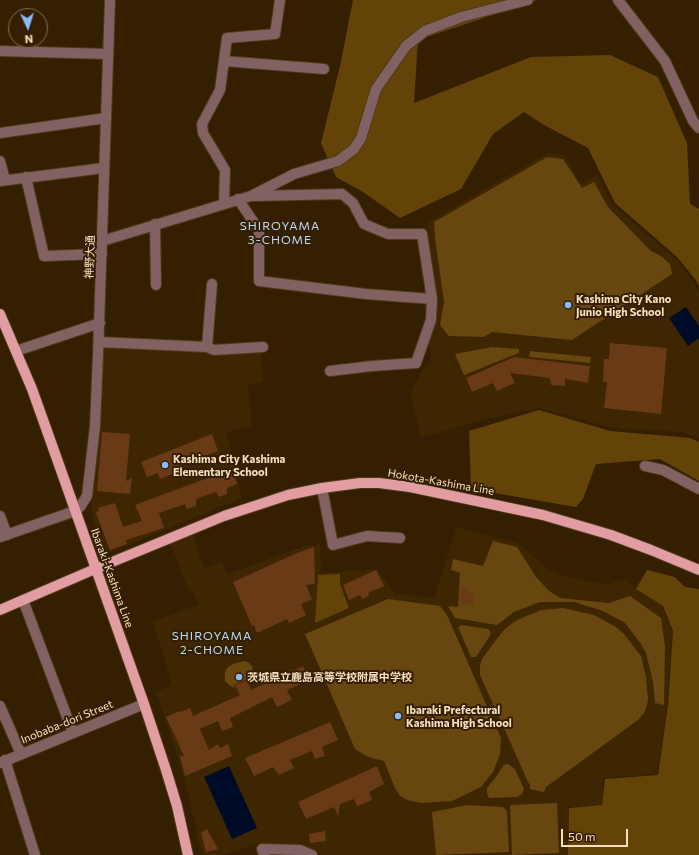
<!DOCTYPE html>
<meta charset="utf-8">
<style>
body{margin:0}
#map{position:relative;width:699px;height:855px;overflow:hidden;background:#342000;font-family:Commissioner,sans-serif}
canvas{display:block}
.north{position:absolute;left:8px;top:8px;width:40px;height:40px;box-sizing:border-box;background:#342000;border:1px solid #826c4d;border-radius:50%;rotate:176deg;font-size:11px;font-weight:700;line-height:16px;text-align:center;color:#f6dfc0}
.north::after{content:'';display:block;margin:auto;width:14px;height:18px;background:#88bafc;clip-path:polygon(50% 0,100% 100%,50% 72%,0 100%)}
.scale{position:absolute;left:561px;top:829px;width:67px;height:18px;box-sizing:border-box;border:2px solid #f6dfc0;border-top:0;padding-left:5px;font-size:12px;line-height:14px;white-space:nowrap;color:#f6dfc0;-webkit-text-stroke:3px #342000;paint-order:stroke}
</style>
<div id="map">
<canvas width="699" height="855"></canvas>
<div class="north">N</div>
<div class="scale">50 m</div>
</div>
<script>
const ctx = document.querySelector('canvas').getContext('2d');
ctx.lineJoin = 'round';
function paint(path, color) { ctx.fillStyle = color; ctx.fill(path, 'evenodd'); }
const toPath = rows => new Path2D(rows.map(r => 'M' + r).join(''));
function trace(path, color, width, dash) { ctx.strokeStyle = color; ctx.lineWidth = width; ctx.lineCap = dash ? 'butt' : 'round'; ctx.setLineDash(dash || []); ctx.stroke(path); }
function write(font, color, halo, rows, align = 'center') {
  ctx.font = font + ' Commissioner,"Noto Sans JP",sans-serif'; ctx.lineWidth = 4; ctx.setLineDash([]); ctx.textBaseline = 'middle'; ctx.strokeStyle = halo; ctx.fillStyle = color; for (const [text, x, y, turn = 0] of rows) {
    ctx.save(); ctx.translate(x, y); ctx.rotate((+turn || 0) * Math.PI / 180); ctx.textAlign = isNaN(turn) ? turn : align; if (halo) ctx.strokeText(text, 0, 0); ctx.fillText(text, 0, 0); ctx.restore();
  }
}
paint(toPath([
 [547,153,565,156,581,184,597,175,613,205,677,260,692,280,699,293,699,439,683,432,613,428,539,408,470,423,421,438,411,393,424,367,431,363,430,348,427,343,435,327,438,316,434,269,428,242,429,231,427,223],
 [102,345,261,351,263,382,248,384,251,426,226,432,242,498,109,553,105,552,93,519,91,508,99,431],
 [456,527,518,543,547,569,563,576,606,585,624,579,662,606,672,631,667,704,657,774,603,778,602,805,568,807,568,855,322,855,304,847,279,843,255,844,223,855,202,855,185,780,156,692,172,685,153,621,198,605,194,593,190,593,170,542,192,534,204,569,222,562,227,574,305,546,320,544,321,573,377,569,395,594,435,598]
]), '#3e2600');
paint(toPath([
 [547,157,563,159,582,188,594,182,608,207,651,251,661,256,670,264,672,274,572,340,492,332,484,337,449,336,440,325,444,302,435,238,434,222],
 [492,347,519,349,519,353,464,375,455,354],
 [530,351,591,357,590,363,529,357],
 [493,541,517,547,536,577,549,591,560,598,609,603,630,596,661,618,665,647,664,705,655,703,653,682,646,653,641,644,625,623,603,611,574,602,540,602,514,612,497,625,455,618,448,606,458,607,460,573,451,570,453,559,483,566],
 [388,599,440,606,447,615,501,738,500,754,493,772,481,787,452,801,421,803,407,800,400,796,395,788,384,761,368,757,355,749,305,634],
 [563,608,594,615,616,627,624,634,641,656,646,677,648,699,647,705,644,713,638,720,546,787,544,792,530,789,530,784,529,784,480,675,480,666,482,659,499,636,506,628,517,620,541,610],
 [462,625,488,629,490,631,491,634,476,657,471,657,458,627],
 [244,661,249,663,252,666,253,670,252,680,249,682,247,679,234,685,235,688,230,686,225,681,225,673,227,668,233,664],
 [508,764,515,769,524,789,522,794,517,797,489,798,487,793,487,788,496,777,501,769,504,765],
 [557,803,559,853,512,855,510,805],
 [467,805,503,807,507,811,509,852,436,855,432,812]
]), '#674610');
paint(toPath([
 [353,0,537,0,418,40,414,103,531,57,610,55,658,77,687,143,690,204,699,209,699,286,695,279,677,257,615,203,588,148,544,125,524,112,493,134,461,189,400,218,363,192,336,177,321,143,340,66],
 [539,410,610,431,690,438,699,442,699,481,660,459,596,464,583,499,576,507,471,489,469,431],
 [647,570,675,577,685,587,699,589,699,855,568,855,569,808,602,805,605,779,658,775,668,705,673,631,663,606,636,589],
 [340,574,340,584,349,608,315,623,318,575]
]), '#644309');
paint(toPath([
 [686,307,699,326,699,338,688,346,669,318],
 [229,766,257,828,232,839,204,777]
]), '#000b28');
paint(toPath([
 [610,343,667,348,661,414,604,408,607,382,603,382,604,359,609,359],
 [514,357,590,366,588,383,565,379,565,386,551,385,550,378,510,373,515,383,497,391,493,383,472,392,466,378],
 [102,432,130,434,126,481,132,478,130,494,97,491],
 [212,434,218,451,174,468,175,473,160,479,158,473,147,477,141,462],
 [232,469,237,484,227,488,227,494,219,497,216,492,196,499,196,506,186,509,185,504,159,513,164,528,126,540,127,544,110,550,99,521,96,512,99,511,98,508,115,503,123,527,142,521,135,505],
 [314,547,315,584,306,585,312,599,301,604,306,615,289,623,287,619,257,633,254,625,252,626,233,582,297,553],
 [376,570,384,586,368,593,369,596,362,599,360,595,349,600,343,585],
 [461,588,469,588,469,591,474,593,473,605,460,603],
 [303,666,309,680,287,690,292,700,277,707,272,697,230,718,233,727,222,731,218,721,200,729,209,750,218,744,220,748,228,744,232,756,185,776,180,756,184,756,166,717,180,711,181,712,190,708,193,716,240,695,235,685,247,680,251,690],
 [330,722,338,740,322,747,325,756,315,759,312,751,290,760,294,768,279,775,273,767,254,776,245,758],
 [377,766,384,784,369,792,372,800,357,806,354,799,340,804,338,816,334,807,306,819,298,802],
 [207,829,218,849,206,852,201,833],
 [325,831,326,841,310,843,309,834]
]), '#693a16');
const minor = toPath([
 [618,0,665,61,693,121,699,128],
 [0,51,108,54],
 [224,61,324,69],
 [0,133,106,118],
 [0,161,5,180],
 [26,177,44,256,102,254],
 [0,181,104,168],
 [253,196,342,194,353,203,364,224,388,234,422,234,432,299,431,320,416,363,372,366,330,371],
 [238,199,259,230,259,281,366,294,432,299],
 [224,203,225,170,203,133,202,124,220,90,227,38,275,34,280,0],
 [155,224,156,285],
 [102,241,251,196,294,174,338,161,354,149,361,138,376,89,406,46,425,31,461,17,528,0],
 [99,342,207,347,214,350,263,347],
 [207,347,212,284],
 [16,351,100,323],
 [645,466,663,470,699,489],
 [322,488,333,545,367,536,400,538],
 [0,516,7,535],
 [0,537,75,511,80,507,87,496,95,426,98,355,110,0],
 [23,600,73,733],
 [0,706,21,754],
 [5,760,35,855],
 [0,763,144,704],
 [264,855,262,849,300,850,312,855]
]);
const major = toPath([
 [0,314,32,389,47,431,144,704,166,770,177,806,188,855],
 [0,610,95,569,224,516,288,495,322,488,360,483,379,483,410,487,543,515,611,535,651,550,699,570]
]);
trace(minor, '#4f3b1b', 12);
trace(major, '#4f3b1b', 12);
trace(minor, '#826163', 10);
trace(major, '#e19da2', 10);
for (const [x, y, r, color] of [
 [568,305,4,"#88bafc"],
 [165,465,4,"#88bafc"],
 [239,677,4,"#88bafc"],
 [398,716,4,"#88bafc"]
]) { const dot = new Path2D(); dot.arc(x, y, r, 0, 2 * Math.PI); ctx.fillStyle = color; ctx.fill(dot); trace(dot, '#342000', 1.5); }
write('11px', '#f6dfc0', '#342000', [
 ["神野大通",90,257,-88],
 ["Hokota-Kashima Line",441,482,10],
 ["Ibaraki-Kashima Line",112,578,70],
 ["Inobaba-dori Street",67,722,-22]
]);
write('bold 11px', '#f6dfc0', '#342000', [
 ["Kashima City Kano",576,299],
 ["Junio High School",576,312],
 ["Kashima City Kashima",173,459],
 ["Elementary School",173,472],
 ["茨城県立鹿島高等学校附属中学校",247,677],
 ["Ibaraki Prefectural",406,710],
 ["Kashima High School",406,723]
], 'left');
ctx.letterSpacing = '1px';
write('12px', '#bad6fb', '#342000', [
 ["SHIROYAMA",280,226],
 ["3-CHOME",280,240],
 ["SHIROYAMA",212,636],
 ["2-CHOME",212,650]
]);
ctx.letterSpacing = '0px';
</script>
